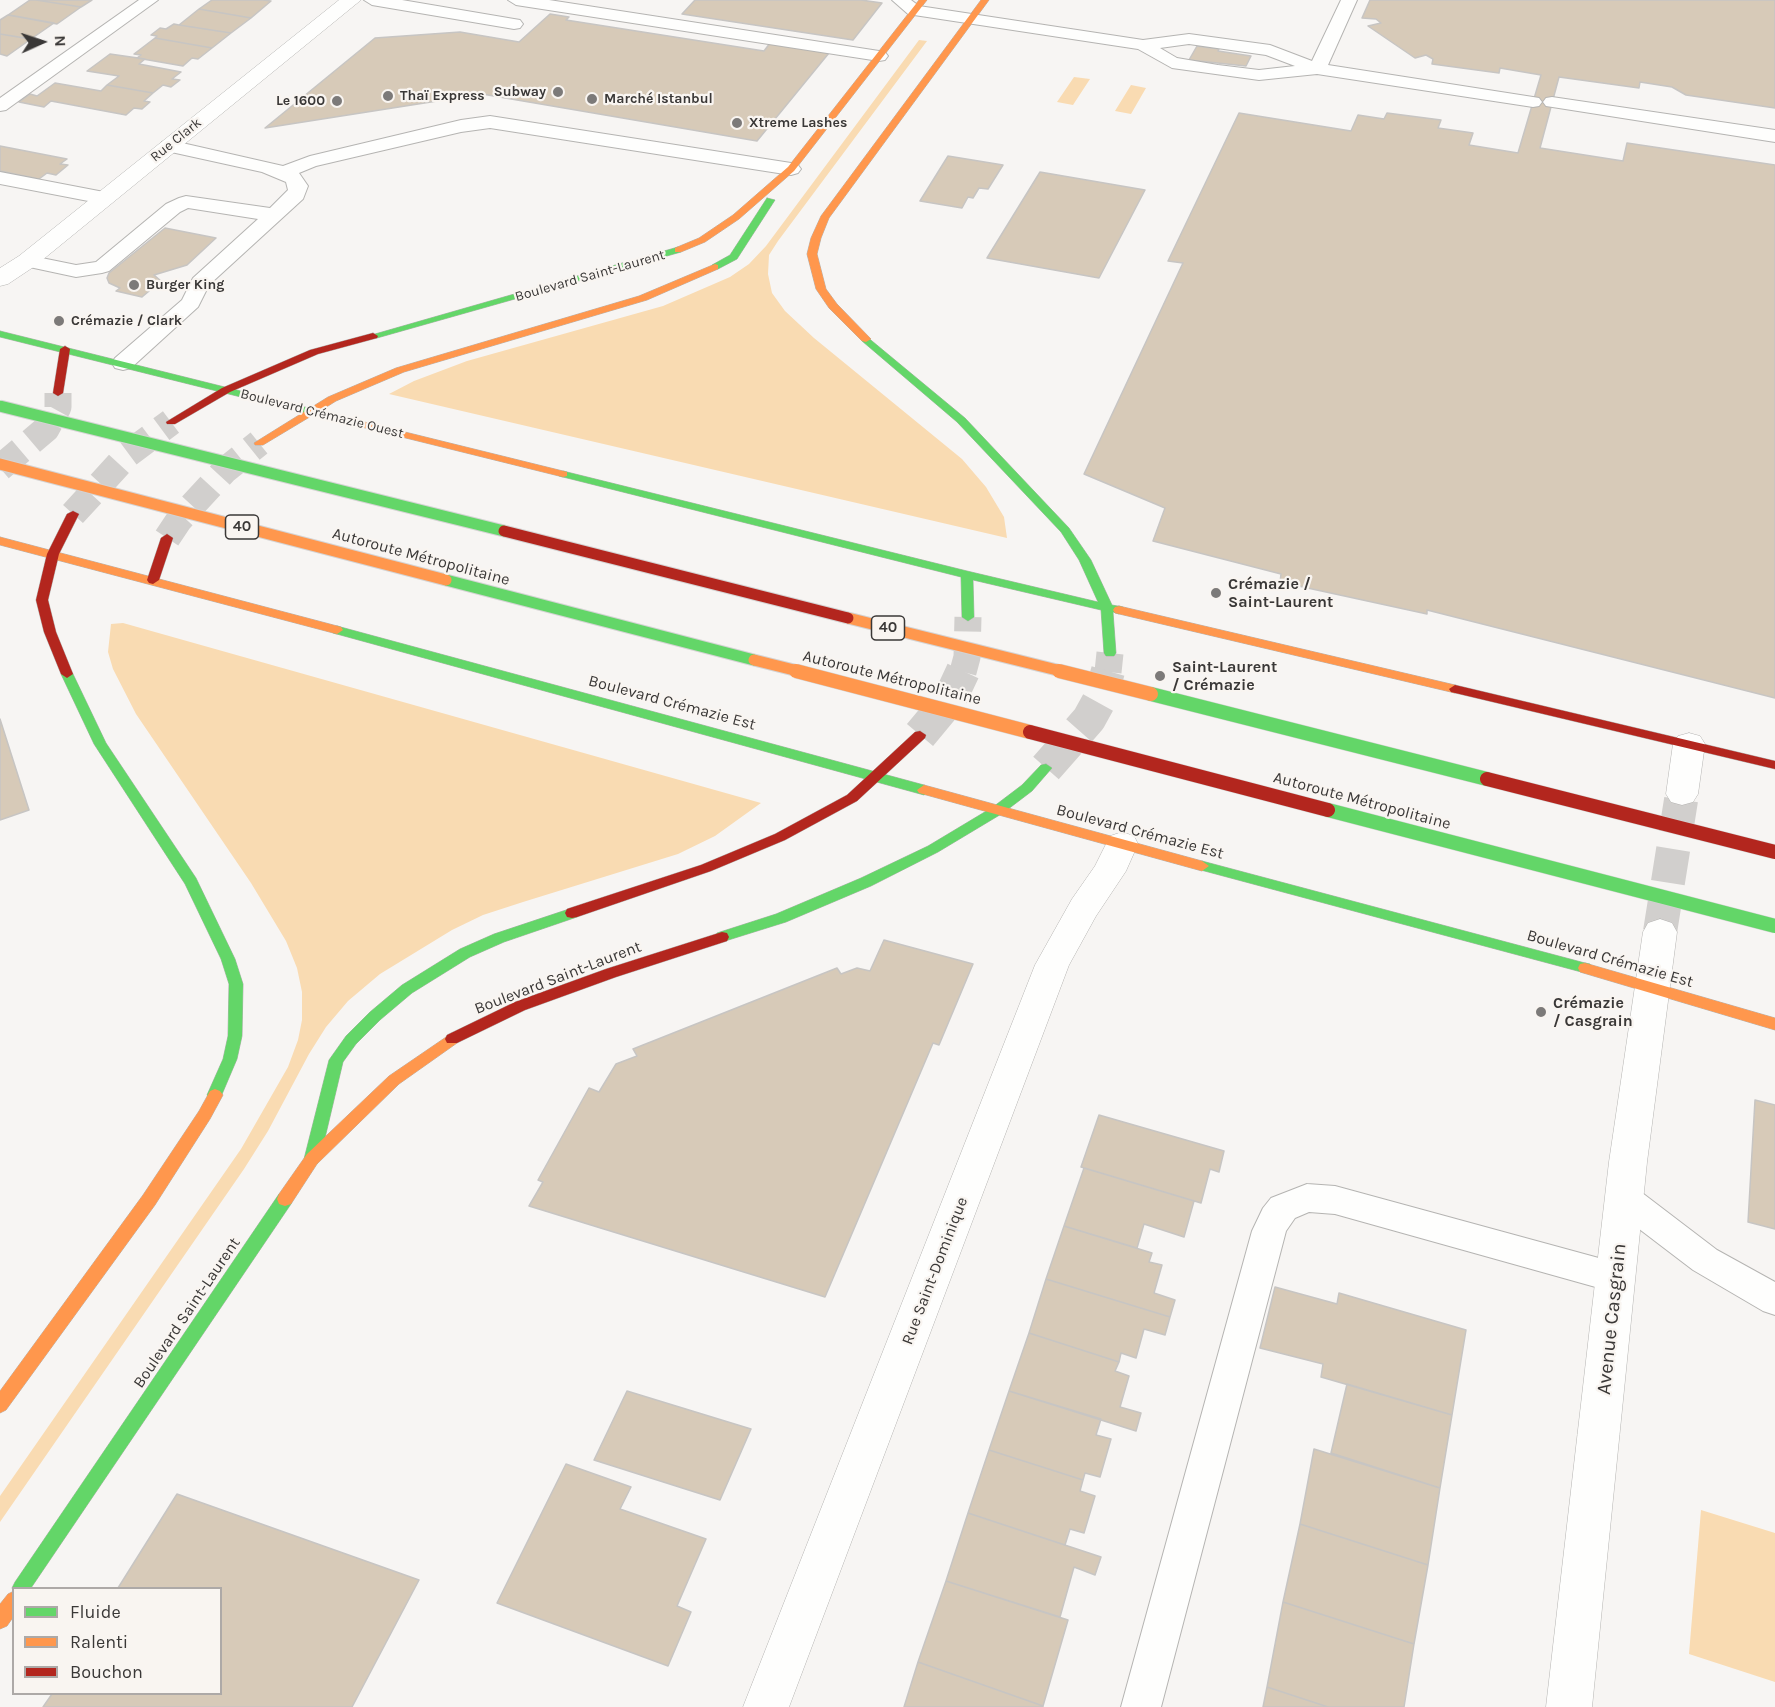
<!DOCTYPE html>
<meta charset="utf-8">
<style>
body{margin:0}
#map{position:relative;width:1775px;height:1707px;overflow:hidden;background:#f7f5f3;font-family:Karla,sans-serif}
canvas{display:block}
.legend{position:absolute;left:12px;top:1587px;width:210px;height:108px;box-sizing:border-box;background:#f9f5f1;border:2px solid #ada9a7;margin:0;padding:8px 10px;list-style:none;font-size:18px;color:#3a3837}
.legend li{display:flex;align-items:center;gap:12px;height:30px}
.legend b{width:30px;border:2px solid #ada9a7}
.north{position:absolute;left:12px;top:12px;width:60px;height:60px;-webkit-text-stroke:4px #f9f5f1;paint-order:stroke;rotate:87deg;font-size:16px;font-weight:700;line-height:24px;text-align:center;color:#3a3837}
.north::after{content:'';display:block;margin:auto;width:21px;height:27px;background:#3a3837;clip-path:polygon(50% 0,100% 100%,50% 72%,0 100%)}
</style>
<div id="map">
<canvas width="1775" height="1707"></canvas>
<ul class="legend">
<li><b style="height:8px;background:#63d668"></b>Fluide</li>
<li><b style="height:8px;background:#ff974d"></b>Ralenti</li>
<li><b style="height:8px;background:#b3261e"></b>Bouchon</li>
</ul>
<div class="north">N</div>
</div>
<script>
const ctx = document.querySelector('canvas').getContext('2d');
ctx.lineJoin = 'round';
function paint(path, color) { ctx.fillStyle = color; ctx.fill(path, 'evenodd'); }
const toPath = rows => new Path2D(rows.map(r => 'M' + r).join(''));
function trace(path, color, width, dash) { ctx.strokeStyle = color; ctx.lineWidth = width; ctx.lineCap = dash ? 'butt' : 'round'; ctx.setLineDash(dash || []); ctx.stroke(path); }
function write(font, color, halo, rows, align = 'center') {
  ctx.font = font + ' Karla,sans-serif'; ctx.lineWidth = 4.5; ctx.setLineDash([]); ctx.textBaseline = 'middle'; ctx.strokeStyle = halo; ctx.fillStyle = color; for (const [text, x, y, turn = 0] of rows) {
    ctx.save(); ctx.translate(x, y); ctx.rotate((+turn || 0) * Math.PI / 180); ctx.textAlign = isNaN(turn) ? turn : align; if (halo) ctx.strokeText(text, 0, 0); ctx.fillText(text, 0, 0); ctx.restore();
  }
}
paint(toPath([
 [919,40,927,41,778,241,769,255,768,274,772,293,785,311,814,338,962,459,986,487,1004,517,1007,538,389,394,414,381,467,361,663,306,730,277,749,264,766,246],
 [1074,77,1090,79,1073,105,1057,102],
 [1131,85,1146,88,1131,114,1115,111],
 [123,623,761,803,715,836,678,854,523,902,483,915,452,930,380,974,348,1001,326,1027,309,1054,268,1131,244,1169,0,1522,0,1496,241,1149,288,1067,298,1040,302,1020,302,992,297,968,286,941,251,883,136,714,113,669,108,652,111,624],
 [1701,1510,1775,1533,1775,1682,1689,1654]
]), '#f9dbb2');
const building = toPath([
 [30,0,36,0,81,7,57,24,8,15,30,0],
 [36,0,92,0,81,7,36,0],
 [212,0,263,0,271,1,251,18,199,9,212,0],
 [695,0,861,0,882,3,853,40,682,14,695,0],
 [1370,0,1775,0,1775,108,1686,95,1672,87,1640,82,1639,88,1559,77,1540,148,1623,161,1627,143,1775,165,1775,698,1427,610,1427,614,1280,582,1281,574,1153,541,1165,508,1084,474,1183,263,1168,261,1239,113,1351,131,1358,115,1384,119,1387,113,1441,120,1438,128,1473,133,1469,145,1518,153,1541,75,1500,68,1499,73,1432,64,1433,59,1426,55,1415,58,1368,26,1381,23,1376,19,1362,18,1370,0],
 [199,9,251,18,231,33,179,25,199,9],
 [550,14,569,17,566,20,764,51,770,43,829,53,757,141,482,94,265,128,375,38,460,32,519,42,550,14],
 [8,15,9,15,54,23,31,39,0,34,0,20,8,15],
 [174,24,179,25,231,33,212,48,155,38,157,36,151,35,160,28,166,29,174,24],
 [0,34,30,39,31,39,7,56,0,54,0,34],
 [155,38,212,48,198,59,192,58,183,66,137,58,141,55,134,54,155,38],
 [1197,46,1219,49,1218,51,1251,56,1246,66,1189,60,1197,46],
 [110,54,145,59,139,64,181,72,172,79,180,80,171,87,163,85,153,93,107,85,119,76,87,71,110,54],
 [55,83,101,91,107,85,153,93,144,101,150,102,142,109,134,108,126,115,51,101,44,107,19,102,30,94,37,96,55,83],
 [0,146,67,159,60,164,68,165,56,175,47,173,39,179,0,171,0,146],
 [948,156,1003,165,988,189,979,188,973,198,968,197,962,208,920,201,948,156],
 [1040,172,1145,190,1099,278,987,258,1040,172],
 [165,228,216,238,187,265,154,275,161,281,142,297,116,291,120,288,109,283,107,278,109,273,165,228],
 [0,719,29,810,0,820,0,719],
 [884,940,973,964,939,1045,933,1043,825,1297,529,1206,543,1182,538,1180,589,1088,599,1092,616,1064,637,1056,633,1049,837,968,841,974,857,968,870,971,884,940],
 [1755,1100,1775,1105,1775,1229,1748,1222,1755,1100],
 [1099,1115,1224,1151,1219,1172,1210,1169,1201,1203,1081,1167,1099,1115],
 [1084,1168,1194,1201,1184,1237,1144,1224,1137,1248,1064,1226,1084,1168],
 [1064,1226,1152,1253,1149,1262,1162,1265,1154,1293,1175,1300,1170,1317,1046,1279,1064,1226],
 [1046,1279,1170,1317,1165,1335,1144,1329,1136,1358,1121,1353,1119,1362,1029,1333,1046,1279],
 [1275,1287,1337,1304,1339,1293,1466,1330,1452,1415,1321,1377,1323,1364,1260,1348,1275,1287],
 [1029,1333,1119,1362,1115,1371,1129,1376,1120,1407,1141,1413,1136,1431,1009,1391,1029,1333],
 [1347,1384,1452,1415,1440,1488,1331,1453,1347,1384],
 [627,1391,751,1429,720,1500,594,1460,627,1391],
 [1009,1391,1101,1419,1096,1435,1111,1439,1100,1477,1085,1473,1083,1480,989,1450,1009,1391],
 [1314,1449,1440,1488,1428,1565,1300,1524,1314,1449],
 [989,1450,1083,1480,1080,1491,1095,1496,1084,1533,1070,1529,1065,1545,968,1513,989,1450],
 [566,1464,631,1487,620,1509,706,1539,677,1606,691,1612,668,1666,497,1603,566,1464],
 [177,1494,419,1580,352,1707,43,1707,52,1694,220,1694,220,1588,118,1588,177,1494],
 [968,1513,1101,1557,1095,1575,1074,1567,1060,1617,946,1581,968,1513],
 [1300,1524,1428,1565,1414,1644,1283,1602,1300,1524],
 [946,1581,1068,1620,1043,1706,918,1662,946,1581],
 [1283,1602,1414,1644,1404,1707,1328,1707,1267,1687,1283,1602],
 [918,1662,1043,1706,1043,1707,904,1707,918,1662],
 [1267,1687,1328,1707,1263,1707,1267,1687]
]);
paint(building, '#d7cab8');
trace(building, '#c7c5c3', 1.5);
trace(toPath([
 [1660,932,1682,794]
]), '#d1cfcd', 34, [34, 16]);
trace(toPath([
 [0,468,46,429,58,407,58,393],
 [73,514,128,454,171,422],
 [167,538,179,520,224,471,259,443],
 [963,672,967,657,968,617],
 [1108,672,1110,653]
]), '#d1cfcd', 27, [27, 14]);
trace(toPath([
 [920,735,950,699,963,671],
 [1046,768,1089,719,1100,699,1108,671]
]), '#d1cfcd', 34, [34, 16]);
const lane = toPath([
 [139,0,158,0,6,110,0,111,0,98,139,0],
 [364,0,402,0,514,19,520,20,523,24,520,28,514,29,372,5,364,0],
 [508,0,549,0,879,51,885,52,888,56,885,60,879,61,516,5,508,0],
 [892,0,911,0,919,6,1143,40,1189,34,1270,45,1312,61,1341,0,1357,0,1328,65,1533,97,1539,98,1542,102,1539,106,1533,107,1317,74,1259,80,1172,68,1138,49,914,15,908,14,892,0],
 [1189,44,1266,55,1295,66,1259,70,1218,65,1177,58,1160,48,1189,44],
 [1552,97,1775,130,1775,142,1546,106,1543,102,1546,98,1552,97],
 [490,116,791,163,798,165,801,169,798,173,791,175,490,128,461,132,316,166,299,173,308,186,303,199,209,285,198,307,131,368,123,370,115,368,112,363,115,358,182,300,193,278,258,219,188,208,180,212,109,271,102,273,76,277,20,265,17,261,20,257,27,255,76,265,96,262,166,204,179,198,186,196,270,208,288,190,286,182,262,172,162,150,160,146,162,142,169,140,283,166,310,156,461,120,490,116],
 [0,172,104,192,111,194,114,198,111,202,104,204,0,184,0,172],
 [1307,1184,1335,1186,1617,1263,1629,1268,1634,1278,1629,1288,1617,1293,1335,1214,1309,1212,1295,1218,1286,1231,1161,1707,1121,1707,1252,1231,1263,1208,1271,1198,1307,1184],
 [1625,1185,1637,1189,1717,1250,1775,1282,1775,1315,1763,1311,1693,1270,1613,1209,1608,1199,1613,1189,1625,1185]
]);
const street = toPath([
 [339,0,361,0,35,266,8,284,0,286,0,268,19,256,339,0],
 [1689,733,1700,736,1705,744,1698,794,1693,802,1682,805,1671,802,1666,794,1673,744,1678,736,1689,733],
 [1122,832,1134,836,1138,844,1126,871,1096,916,1069,965,789,1707,743,1707,1035,965,1072,899,1095,866,1110,836,1122,832],
 [1660,919,1672,923,1677,932,1647,1162,1592,1707,1546,1707,1609,1162,1643,932,1648,923,1660,919]
]);
const fast = toPath([
 [767,198,775,200,737,259,718,269,712,269,712,265,730,255,767,198],
 [678,247,681,248,681,252,377,338,369,338,368,336,678,247],
 [0,331,317,410,318,412,313,415,0,337,0,331],
 [866,336,965,418,1069,528,1091,560,1112,605,1123,607,1125,610,1119,614,1113,612,1116,653,1114,656,1106,656,1104,653,1101,610,973,580,974,617,968,621,962,617,961,577,559,476,557,474,563,471,967,571,1098,602,1079,560,1061,532,957,422,862,341,861,339,866,336],
 [337,626,924,785,931,790,924,795,333,633,331,630,333,627,337,626],
 [67,670,73,674,106,743,196,878,235,959,243,984,242,1036,237,1059,220,1099,215,1101,210,1099,207,1095,223,1059,228,1036,229,984,221,959,185,884,94,744,61,674,67,670],
 [1046,764,1052,768,1032,791,1003,813,938,852,871,886,786,922,722,942,717,941,715,937,717,933,776,914,861,878,928,846,993,807,1022,785,1041,765,1046,764],
 [1202,861,1585,963,1590,964,1592,968,1590,972,1585,973,1197,869,1195,866,1202,861],
 [572,908,577,909,579,913,577,917,504,942,470,957,412,993,380,1020,356,1044,343,1062,320,1159,317,1164,312,1165,307,1164,304,1159,329,1060,346,1036,370,1012,402,985,460,949,494,934,572,908],
 [285,1192,291,1194,293,1199,291,1204,31,1588,14,1588,14,1592,12,1588,15,1582,279,1194,285,1192]
]);
const slow = toPath([
 [919,0,927,0,794,171,739,219,705,242,681,252,675,252,675,248,699,238,733,215,788,167,919,0],
 [981,0,989,0,829,218,821,238,817,254,826,289,837,304,871,339,866,342,862,341,829,308,816,289,807,254,811,238,821,216,981,0],
 [715,264,718,265,718,269,647,300,404,372,336,401,320,411,567,472,567,476,563,477,313,415,263,445,255,445,254,443,328,397,396,368,639,296,715,264],
 [0,537,341,627,343,630,337,634,0,545,0,537],
 [1119,606,1455,685,1461,689,1455,693,1115,613,1113,610,1115,607,1119,606],
 [924,785,1202,861,1209,866,1202,871,919,793,917,790,924,785],
 [1585,963,1775,1018,1775,1030,1580,972,1578,968,1580,964,1585,963],
 [452,1033,457,1035,459,1039,457,1043,399,1084,317,1164,291,1204,285,1206,279,1204,277,1199,279,1194,307,1154,389,1076,452,1033],
 [215,1089,220,1091,223,1095,210,1119,155,1205,6,1410,0,1413,0,1391,143,1195,199,1111,210,1091,215,1089],
 [14,1591,14,1616,7,1626,0,1629,0,1604,8,1594,14,1591]
]);
const jam = toPath([
 [373,333,378,336,377,338,318,354,230,392,175,424,167,424,166,422,222,388,310,350,373,333],
 [65,346,70,349,63,393,58,396,53,393,60,349,65,346],
 [73,511,79,514,59,554,48,600,56,632,73,674,67,678,61,674,44,632,36,600,47,554,67,514,73,511],
 [167,534,173,538,159,580,153,584,149,583,147,580,161,538,167,534],
 [1455,685,1775,761,1775,769,1451,692,1449,689,1455,685],
 [920,731,926,735,925,738,857,801,785,840,711,871,577,917,572,918,567,917,565,913,567,909,701,865,775,834,847,795,915,732,920,731],
 [722,932,727,933,729,937,727,941,616,977,525,1010,457,1043,447,1043,445,1039,447,1035,515,1002,606,969,722,932]
]);
trace(lane, '#b5b4b2', 2);
trace(street, '#b5b4b2', 1);
trace(fast, '#b5b4b2', 1);
trace(slow, '#b5b4b2', 1);
trace(jam, '#b5b4b2', 1);
paint(lane, '#fefefd');
paint(street, '#fefefd');
paint(fast, '#63d668');
paint(slow, '#ff974d');
paint(jam, '#b3261e');
const fastBridgeFar1 = toPath([
 [0,406,504,531],
 [446,580,754,660]
]);
const fastBridge = toPath([
 [1151,694,1487,779],
 [1328,810,1775,926]
]);
const slowBridgeFar1 = toPath([
 [0,464,446,580],
 [848,618,1065,672],
 [754,660,802,672]
]);
const slowBridge = toPath([
 [796,671,1030,732],
 [1059,671,1151,694]
]);
const jamBridgeFar1 = toPath([
 [504,531,848,618]
]);
const jamBridge = toPath([
 [1030,732,1328,810],
 [1487,779,1775,852]
]);
trace(fastBridgeFar1, '#d4d3d3', 13, []);
trace(fastBridge, '#d4d3d3', 15, []);
trace(slowBridgeFar1, '#d4d3d3', 13, []);
trace(slowBridge, '#d4d3d3', 15, []);
trace(jamBridgeFar1, '#d4d3d3', 13, []);
trace(jamBridge, '#d4d3d3', 15, []);
trace(fastBridgeFar1, '#63d668', 11);
trace(fastBridge, '#63d668', 14);
trace(slowBridgeFar1, '#ff974d', 11);
trace(slowBridge, '#ff974d', 14);
trace(jamBridgeFar1, '#b3261e', 11);
trace(jamBridge, '#b3261e', 14);
for (const [x, y, r, color] of [
 [558,92,6,"#7c7a79"],
 [388,96,6,"#7c7a79"],
 [592,99,6,"#7c7a79"],
 [337,101,6,"#7c7a79"],
 [737,123,6,"#7c7a79"],
 [134,285,6,"#7c7a79"],
 [59,321,6,"#7c7a79"],
 [1216,593,6,"#7c7a79"],
 [1160,676,6,"#7c7a79"],
 [1541,1012,6,"#7c7a79"]
]) { const dot = new Path2D(); dot.arc(x, y, r, 0, 2 * Math.PI); ctx.fillStyle = color; ctx.fill(dot); trace(dot, '#f9f5f1', 2); }
write('bold 14px', '#3a3837', '#f9f5f1', [
 ["Subway",546,92,"right"],
 ["Thaï Express",400,96],
 ["Marché Istanbul",604,99],
 ["Le 1600",325,101,"right"],
 ["Xtreme Lashes",749,123],
 ["Burger King",146,285],
 ["Crémazie / Clark",71,321]
], 'left');
write('14px', '#3a3837', '#f9f5f1', [
 ["Rue Clark",176,140,-39],
 ["Boulevard Saint-Laurent",590,276,-16],
 ["Boulevard Crémazie Ouest",322,414,14]
]);
for (const [x, y, w] of [
 [242,527,33],
 [888,628,33]
]) { const box = new Path2D(); box.roundRect(x - w / 2, y - 12, w, 24, 4.5); ctx.fillStyle = '#f9f5f1'; ctx.fill(box); trace(box, '#3a3837', 1.5); }
write('bold 15px', '#3a3837', null, [
 ["40",242,527],
 ["40",888,628]
]);
write('16px', '#3a3837', '#f9f5f1', [
 ["Autoroute Métropolitaine",421,557,15],
 ["Autoroute Métropolitaine",892,678,14],
 ["Boulevard Crémazie Est",672,703,15],
 ["Autoroute Métropolitaine",1362,801,15],
 ["Boulevard Crémazie Est",1140,832,15],
 ["Boulevard Crémazie Est",1610,959,16],
 ["Boulevard Saint-Laurent",558,978,-21],
 ["Rue Saint-Dominique",935,1271,-69],
 ["Boulevard Saint-Laurent",187,1313,-56]
]);
write('bold 16px', '#3a3837', '#f9f5f1', [
 ["Crémazie /",1228,584],
 ["Saint-Laurent",1228,602],
 ["Saint-Laurent",1172,667],
 ["/ Crémazie",1172,685],
 ["Crémazie",1553,1003],
 ["/ Casgrain",1553,1021]
], 'left');
write('20px', '#3a3837', '#f9f5f1', [
 ["Avenue Casgrain",1612,1319,-84]
]);
</script>
